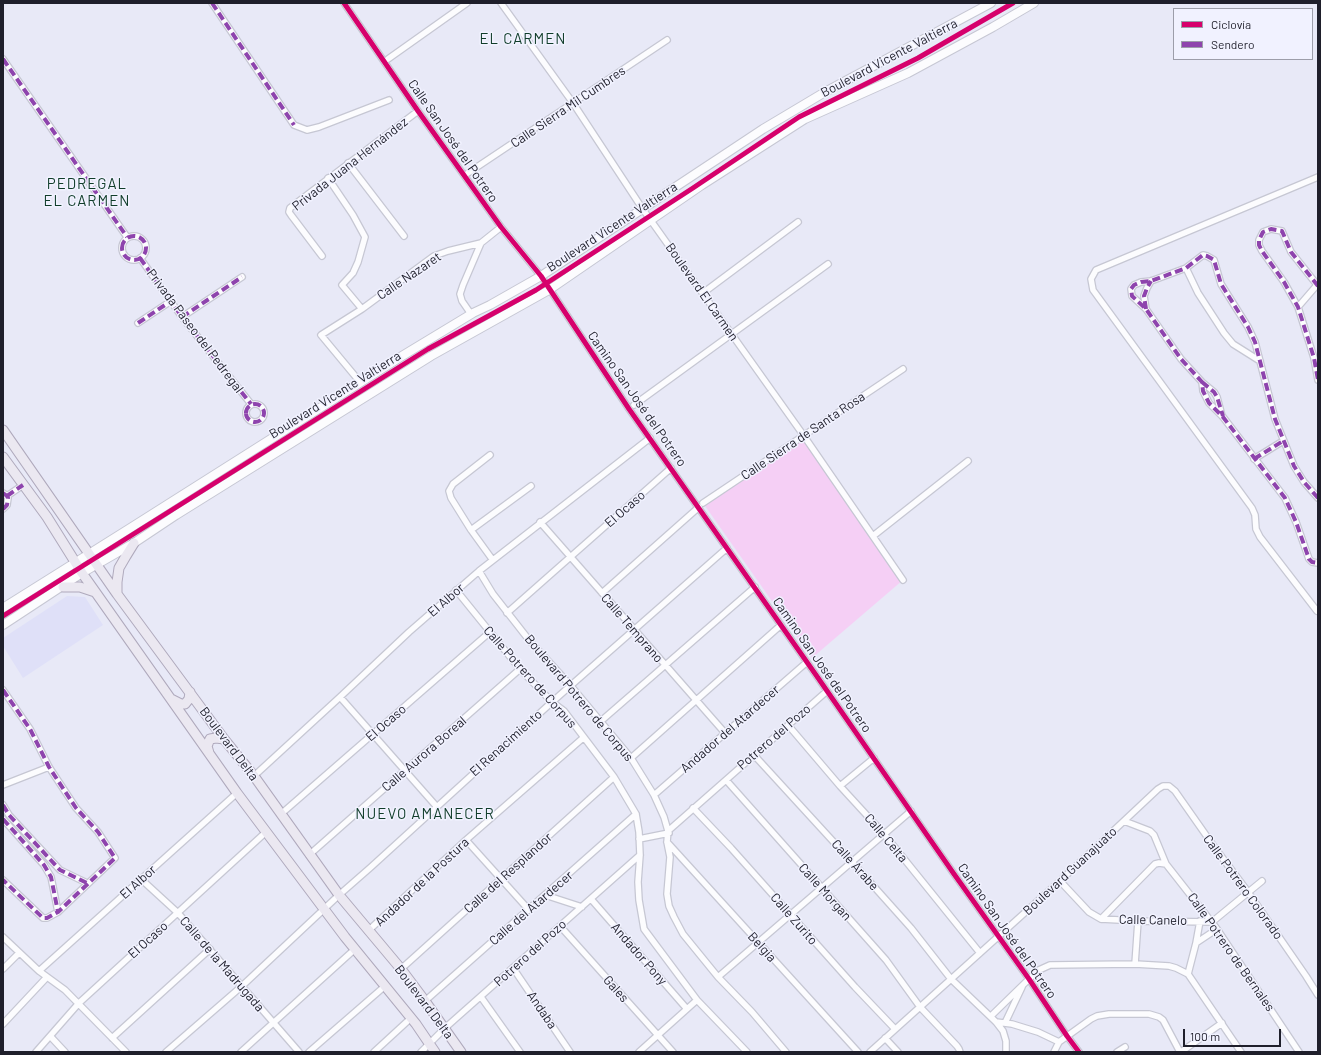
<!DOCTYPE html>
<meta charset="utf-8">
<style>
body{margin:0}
#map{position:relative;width:1321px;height:1055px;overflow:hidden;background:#e8e9f7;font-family:Barlow,sans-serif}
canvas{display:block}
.frame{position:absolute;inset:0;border:4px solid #1f1f2b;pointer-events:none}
.legend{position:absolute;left:1173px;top:8px;width:140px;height:52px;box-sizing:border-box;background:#f1f2ff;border:1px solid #9d9eaa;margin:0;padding:5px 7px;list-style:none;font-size:12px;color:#1f1f2b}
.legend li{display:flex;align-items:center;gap:8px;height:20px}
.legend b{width:20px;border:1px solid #9d9eaa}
.scale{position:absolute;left:1183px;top:1029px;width:98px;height:18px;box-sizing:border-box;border:2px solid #1f1f2b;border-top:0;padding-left:5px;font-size:12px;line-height:14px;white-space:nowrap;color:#1f1f2b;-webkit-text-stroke:3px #f1f2ff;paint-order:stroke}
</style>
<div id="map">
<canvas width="1321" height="1055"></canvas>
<div class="frame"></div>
<ul class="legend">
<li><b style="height:5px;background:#d6006c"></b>Ciclovía</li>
<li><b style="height:5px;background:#8e44ad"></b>Sendero</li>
</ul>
<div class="scale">100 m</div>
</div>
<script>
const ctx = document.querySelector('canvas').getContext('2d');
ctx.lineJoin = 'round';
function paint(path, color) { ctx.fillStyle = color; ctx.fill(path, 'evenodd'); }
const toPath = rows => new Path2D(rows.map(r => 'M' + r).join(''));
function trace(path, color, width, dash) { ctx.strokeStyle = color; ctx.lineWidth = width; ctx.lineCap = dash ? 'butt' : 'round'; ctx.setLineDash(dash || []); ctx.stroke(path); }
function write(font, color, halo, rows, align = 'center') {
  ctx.font = font + ' Barlow,sans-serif'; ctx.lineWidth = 3; ctx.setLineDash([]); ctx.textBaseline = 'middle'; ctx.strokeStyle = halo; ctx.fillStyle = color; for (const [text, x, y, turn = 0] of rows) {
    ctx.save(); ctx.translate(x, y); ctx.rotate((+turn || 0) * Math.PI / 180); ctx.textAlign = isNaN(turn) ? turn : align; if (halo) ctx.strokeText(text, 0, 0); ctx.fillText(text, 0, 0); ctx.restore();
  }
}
paint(toPath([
 [67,596,85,597,103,625,23,678,3,646,3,638]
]), '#dfe0f8');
paint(toPath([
 [804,436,903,580,812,658,703,503]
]), '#f5cff5');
const minor = toPath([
 [212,3,294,125,307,130,319,127,389,100],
 [344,3,418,111,501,227,541,276,629,409,816,675,954,874,1029,979,1067,1036,1079,1052],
 [501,3,573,103,642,208,804,436,903,580],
 [3,59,127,237],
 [388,59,467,3],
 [348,163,404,236],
 [468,173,667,40],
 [328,178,353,215,365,237,358,262,353,273,342,285,362,309],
 '122 248a12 12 0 1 1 24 0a12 12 0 1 1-24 0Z',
 [322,256,291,215,289,212,290,208,418,111],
 [140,258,182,317,251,404],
 [1186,268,1198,293,1224,333,1233,344,1260,361],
 [1318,286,1291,252,1282,231,1271,229,1263,232,1259,240,1259,245,1262,251,1284,282,1298,307,1314,358,1318,380],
 [703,293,798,222],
 [1298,307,1317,285],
 [1146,309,1144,296,1147,288,1151,281],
 [471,314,462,301,460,294,463,285,481,243],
 [182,317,242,277],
 [138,323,171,301],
 [360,382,321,335,362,309,434,256,448,251,481,243,501,227],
 [1202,382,1214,392,1217,397,1222,416],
 '246 413a9 9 0 1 1 18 0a9 9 0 1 1-18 0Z',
 [634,405,828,264],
 [490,455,453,484,449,491,451,498,471,530,492,559],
 [1254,459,1283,441],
 [3,493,7,496,8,498,7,505,3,509],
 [7,496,23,485],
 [1318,498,1304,482,1294,466,1275,419,1255,342,1248,327,1221,284,1214,260,1207,256,1203,255,1186,268,1151,281,1141,282,1134,285,1131,289,1132,296,1146,309,1181,359,1202,382,1203,391,1209,403,1223,417,1285,498,1296,522,1309,559,1312,562,1318,563],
 [703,503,903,369],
 [540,522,725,733],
 [471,530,531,486],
 [873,536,968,461],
 [479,571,493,594,529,640,571,686,631,758,654,795,664,817,668,831,667,842,670,857,667,894,669,906,674,917,683,934,718,977,752,1012,786,1052],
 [456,590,520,669,552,702,564,711,614,777,636,814,639,832,640,855,638,882,639,900,644,929,697,1000,747,1052],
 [602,593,699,507],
 [1317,611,1260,537,1256,529,1255,515,1252,508,1093,290,1091,279,1096,270,1318,177],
 [507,613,671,468],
 [3,690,30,729,49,767,76,808,98,832,115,858,58,912,47,918,43,918,3,880],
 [340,697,437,807],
 [601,721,755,587],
 [788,725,840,786,884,834,980,953],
 [754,755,852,862,911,928,951,979,996,1022,1003,1031,1006,1041,1006,1052],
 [631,758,781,625],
 [254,776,340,697,409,632,479,571,650,438],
 [726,780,886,960,920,1007,957,1046,959,1049,960,1052],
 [3,785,49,767],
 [840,786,874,758],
 [654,795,807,662],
 [3,805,9,815,60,870,87,883],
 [693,808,731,848,855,987,895,1029],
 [281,814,490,632],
 [3,819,44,865,51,877,58,912],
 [1124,821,1150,831,1154,835,1166,864],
 [668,831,827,691],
 [639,839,669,833],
 [466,840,529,910],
 [667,842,858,1052],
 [309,855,520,669],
 [142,880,178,913,299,1052],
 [1060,881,1089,912,1101,919,1138,921,1212,922,1262,881],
 [545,895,582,907],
 [591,899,687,1009],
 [1101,919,1155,864,1159,863,1166,864,1217,929,1299,1052],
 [560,926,673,1052],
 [368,931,466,840,583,738],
 [3,937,39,971,65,990,126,1052],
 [1196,943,1200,921],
 [1135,964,1138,921],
 [513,968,570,1052],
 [3,969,19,953],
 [401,969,614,777],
 [39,971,237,793],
 [1188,974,1196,943,1217,929],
 [718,977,911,811],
 [481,997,520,1052],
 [425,1001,636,814],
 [991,1016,1029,979,1039,970,1050,965,1135,964,1169,966,1176,968,1188,974,1241,1052],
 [996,1022,1012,1024,1038,1032,1059,1042],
 [1005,1023,1022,987],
 [3,1024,47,977],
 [50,1036,65,1052],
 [112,1038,210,949],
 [885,1038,898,1052],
 [36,1052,79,1003,266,832],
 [166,1052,242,986,339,895,371,867,552,702,727,548],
 [241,1052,355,949],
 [309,1052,385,986],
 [374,1052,411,1018],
 [421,1052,445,1028,640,855],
 [639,1052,697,1000],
 [870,1052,1060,881,1158,789,1163,786,1169,786,1175,791,1215,848,1248,892,1306,976,1318,995],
 [1054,1052,1059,1042,1091,1019,1097,1016,1109,1014,1149,1014,1159,1017,1163,1020,1180,1052],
 [1117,1052,1125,1047],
 [1181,1052,1222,1023]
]);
const secondary = toPath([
 [3,608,132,527,402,356,473,313,490,305,541,276,763,129,825,92,991,3],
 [3,625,82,573,134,543,176,515,431,356,549,290,702,185,805,119,908,73,993,27,1034,3]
]);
const primary = toPath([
 [3,430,117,594,224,739,254,776,339,895,401,969,425,1001,461,1052],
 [3,457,47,517,82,573,237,793,345,937,416,1024,435,1052],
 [63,587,80,587,95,592],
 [117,594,117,582,119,568,126,556,134,543],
 [171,699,181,704,185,704,189,699,190,692],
 [209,753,207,746,210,739,216,738,224,739]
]);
trace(minor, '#c6c7d3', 8);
trace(secondary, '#c6c7d3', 10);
trace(primary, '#afa9bc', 11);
trace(minor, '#fcfcfe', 5.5);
trace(secondary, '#fcfcfe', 8);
trace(primary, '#ebe8f1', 9);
trace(toPath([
 [212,3,294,125],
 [3,59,127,237],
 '122 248a12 12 0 1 1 24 0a12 12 0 1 1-24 0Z',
 [140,258,182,317,251,404],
 [1318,286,1291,252,1282,231,1271,229,1263,232,1259,240,1259,245,1262,251,1284,282,1298,307,1314,358,1318,380],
 [1146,309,1144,296,1147,288,1151,281],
 [182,317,242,277],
 [138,323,171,301],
 [1202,382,1214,392,1217,397,1223,416],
 '246 413a9 9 0 1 1 18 0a9 9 0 1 1-18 0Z',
 [1254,459,1283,441],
 [3,493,7,496,8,498,7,505,3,509],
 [7,496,23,485],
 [1318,498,1304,482,1294,466,1275,419,1255,342,1248,327,1221,284,1214,260,1207,256,1203,255,1186,268,1151,281,1141,282,1134,285,1131,289,1132,296,1146,309,1181,359,1202,382,1203,391,1209,403,1223,417,1285,498,1296,522,1309,559,1312,562,1318,563],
 [3,690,30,729,49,767,76,808,98,832,115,858,58,912,47,918,43,918,3,880],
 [3,805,9,815,60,870,87,883],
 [3,819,44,865,51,877,58,912]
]), '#8e44ad', 4, [8, 4]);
trace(toPath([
 [344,3,418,111,501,227,541,276,629,409,816,675,954,874,1029,979,1067,1036,1079,1052],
 [3,616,428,349,536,290,693,188,799,117,918,58,1013,3]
]), '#d6006c', 5);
write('13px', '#1f1f2b', '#f1f2ff', [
 ["Boulevard Vicente Valtierra",889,58,-28],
 ["Calle Sierra Mil Cumbres",568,107,-34],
 ["Calle San José del Potrero",453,141,55],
 ["Privada Juana Hernández",350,164,-38],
 ["Boulevard Vicente Valtierra",612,227,-33],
 ["Calle Nazaret",409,276,-34],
 ["Boulevard El Carmen",702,292,55],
 ["Privada Paseo del Pedregal",195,331,53],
 ["Boulevard Vicente Valtierra",335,395,-32],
 ["Camino San José del Potrero",637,399,55],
 ["Calle Sierra de Santa Rosa",803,436,-34],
 ["El Ocaso",625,509,-41],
 ["El Albor",446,600,-41],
 ["Calle Temprano",632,628,49],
 ["Camino San José del Potrero",822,665,55],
 ["Calle Potrero de Corpus",530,677,48],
 ["Boulevard Potrero de Corpus",579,698,50],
 ["El Ocaso",386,723,-41],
 ["Andador del Atardecer",730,729,-41],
 ["Potrero del Pozo",774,737,-41],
 ["El Renacimiento",506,743,-42],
 ["Boulevard Delta",229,744,53],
 ["Calle Aurora Boreal",424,754,-41],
 ["Calle Celta",886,838,50],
 ["Calle Árabe",855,865,48],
 ["Boulevard Guanajuato",1070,871,-43],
 ["Calle del Resplandor",508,873,-42],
 ["El Albor",138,882,-42],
 ["Andador de la Postura",422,882,-43],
 ["Calle Potrero Colorado",1243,887,54],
 ["Calle Morgan",825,892,48],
 ["Calle del Atardecer",531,908,-41],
 ["Calle Zurito",794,919,49],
 ["Calle Canelo",1153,920,1],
 ["Camino San José del Potrero",1007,931,55],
 ["El Ocaso",148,940,-42],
 ["Belgia",762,947,48],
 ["Calle Potrero de Bernales",1231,952,55],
 ["Potrero del Pozo",530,953,-42],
 ["Andador Pony",639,954,49],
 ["Calle de la Madrugada",222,964,49],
 ["Gales",616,989,48],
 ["Boulevard Delta",424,1002,53],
 ["Andaba",542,1010,56]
]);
ctx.letterSpacing = '1px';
write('15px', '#103d2a', '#f1f2ff', [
 ["EL CARMEN",523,39],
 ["PEDREGAL",87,184],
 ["EL CARMEN",87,201],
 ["NUEVO AMANECER",425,814]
]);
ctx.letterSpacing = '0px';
</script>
